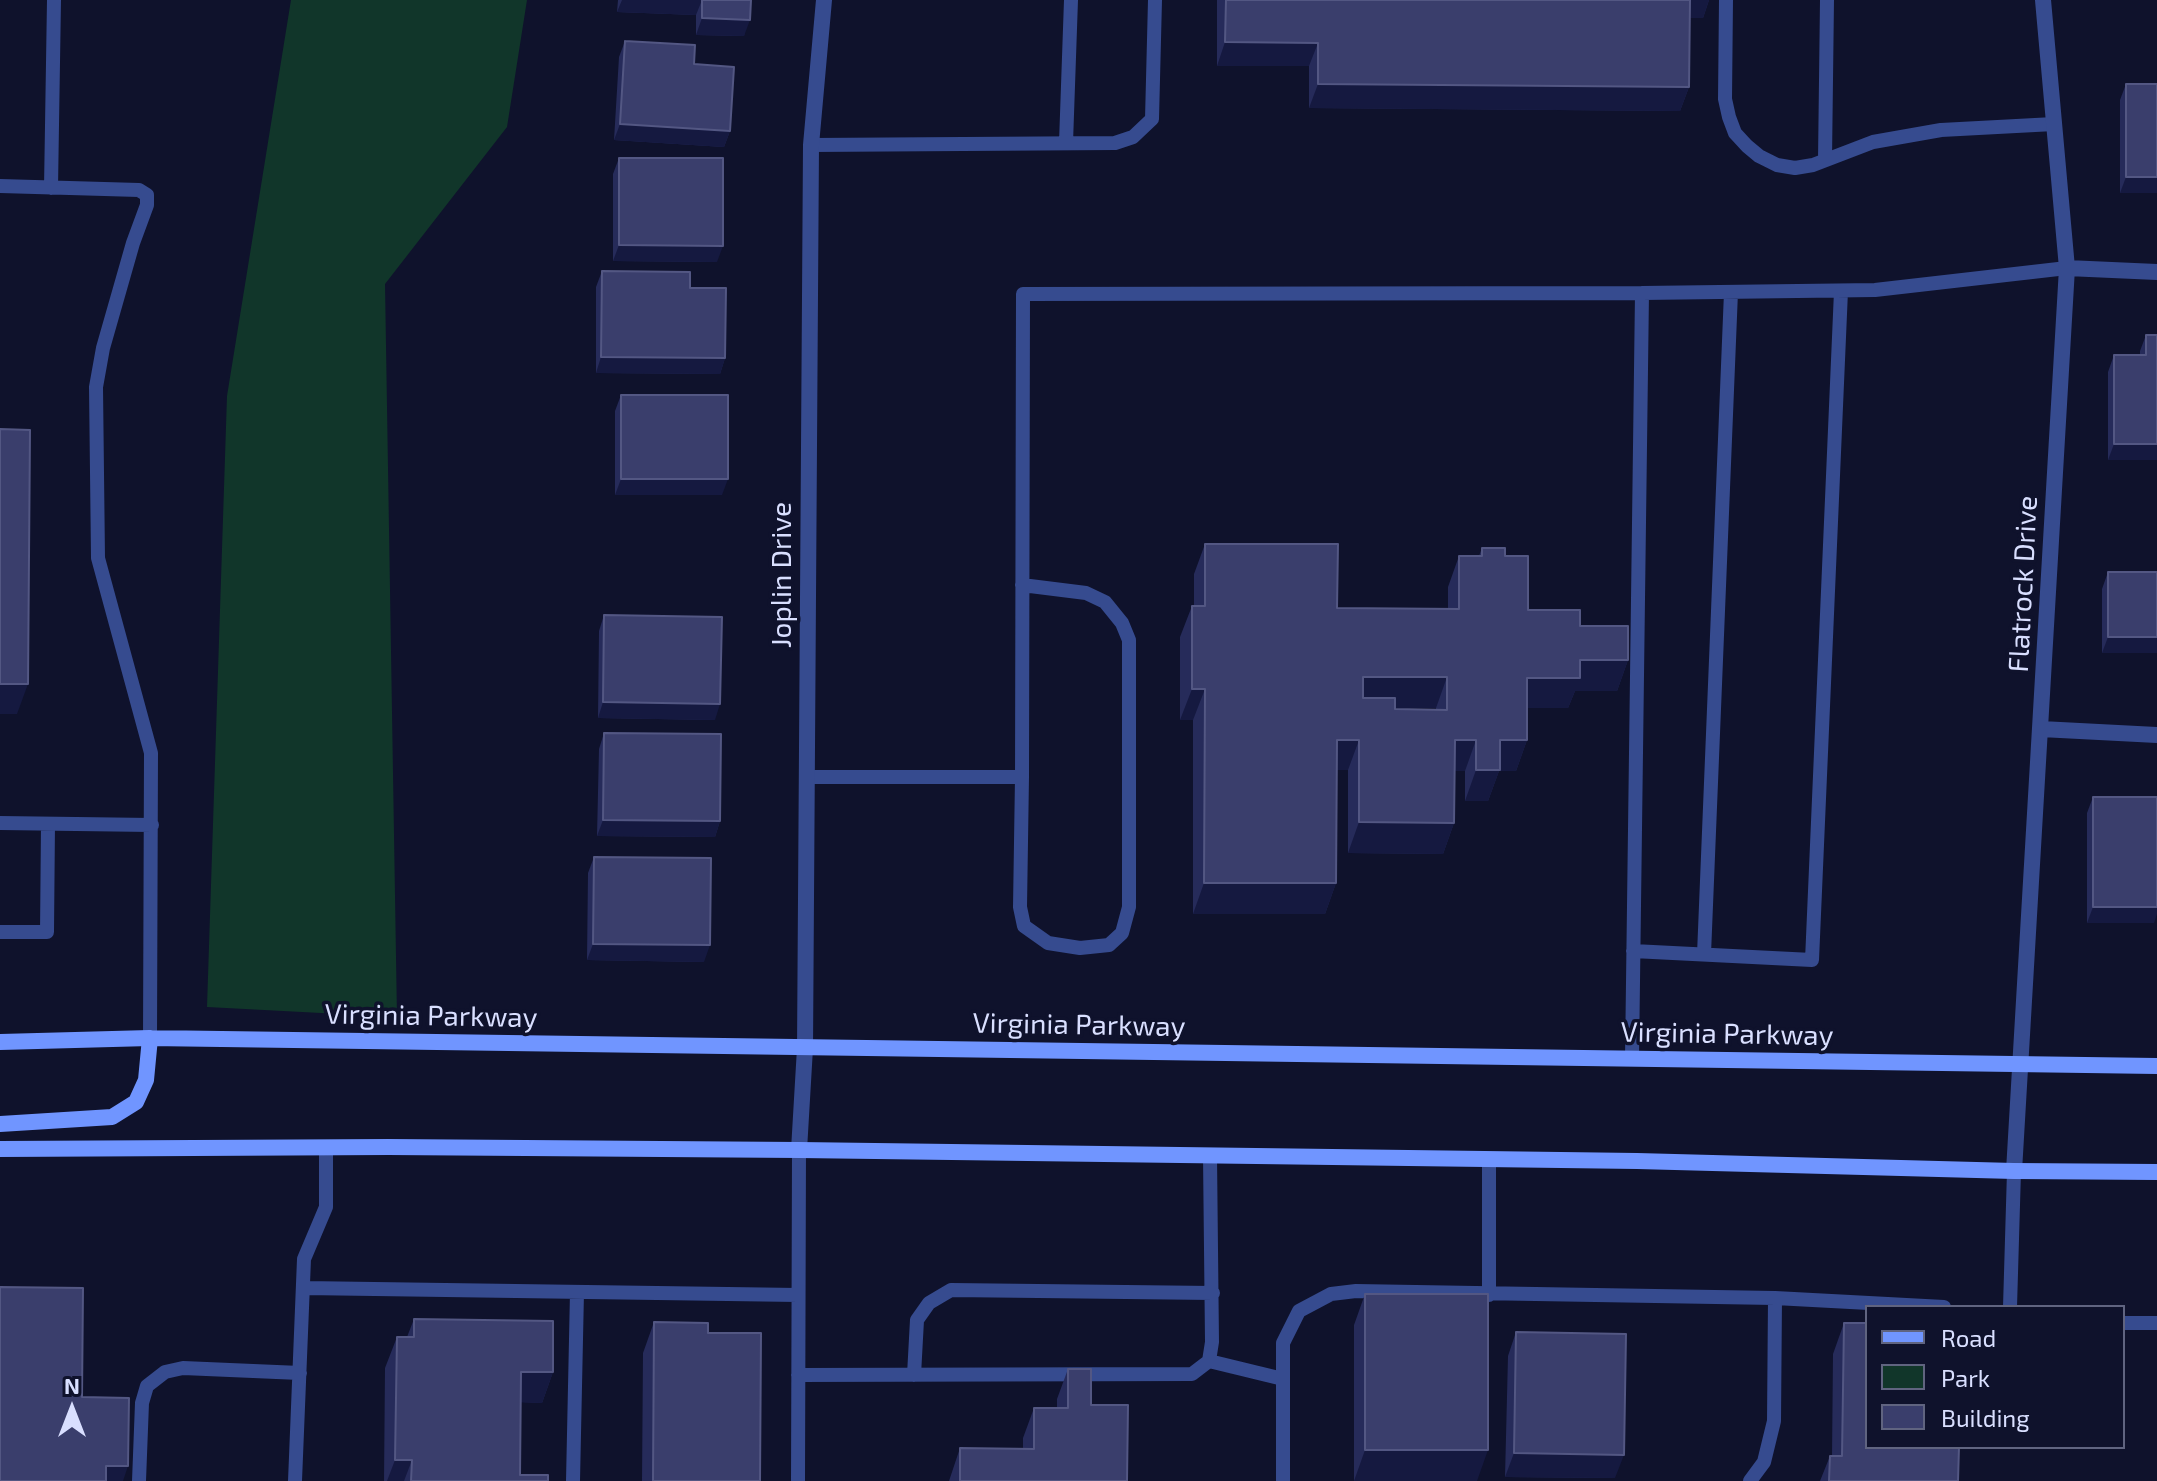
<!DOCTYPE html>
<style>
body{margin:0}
#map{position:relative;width:2157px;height:1481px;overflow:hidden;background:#0f122c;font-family:"Exo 2",sans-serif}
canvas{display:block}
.legend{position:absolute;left:1865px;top:1305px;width:260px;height:144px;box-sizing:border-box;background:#0f122c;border:2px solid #606480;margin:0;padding:10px 14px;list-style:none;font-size:24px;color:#d9dfff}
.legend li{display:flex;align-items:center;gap:16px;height:40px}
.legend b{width:40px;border:2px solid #606480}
.north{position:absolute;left:32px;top:1369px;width:80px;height:80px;-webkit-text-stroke:6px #0f122c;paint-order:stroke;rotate:0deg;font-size:22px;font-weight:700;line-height:32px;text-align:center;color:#d9dfff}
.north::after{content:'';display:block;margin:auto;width:28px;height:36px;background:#d9dfff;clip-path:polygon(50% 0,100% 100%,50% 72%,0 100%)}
</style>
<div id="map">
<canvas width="2157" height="1481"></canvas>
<ul class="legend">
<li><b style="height:10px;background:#7095ff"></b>Road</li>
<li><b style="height:22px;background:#11362a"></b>Park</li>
<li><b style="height:22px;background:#3a3e6c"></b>Building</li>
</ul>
<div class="north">N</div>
</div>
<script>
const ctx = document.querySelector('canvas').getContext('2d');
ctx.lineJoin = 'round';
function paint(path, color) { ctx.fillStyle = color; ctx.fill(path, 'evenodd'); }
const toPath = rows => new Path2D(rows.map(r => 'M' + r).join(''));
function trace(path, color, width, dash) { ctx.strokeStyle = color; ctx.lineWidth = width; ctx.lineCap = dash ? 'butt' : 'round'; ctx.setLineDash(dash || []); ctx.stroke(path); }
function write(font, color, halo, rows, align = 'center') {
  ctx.font = font + ' "Exo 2",sans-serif'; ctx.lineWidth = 7; ctx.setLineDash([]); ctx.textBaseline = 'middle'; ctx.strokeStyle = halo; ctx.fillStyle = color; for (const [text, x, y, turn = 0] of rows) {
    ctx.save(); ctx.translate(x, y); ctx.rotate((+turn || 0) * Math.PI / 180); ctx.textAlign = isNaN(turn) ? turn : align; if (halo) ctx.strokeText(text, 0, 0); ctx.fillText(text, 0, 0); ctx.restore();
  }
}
paint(toPath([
 [291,0,527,0,507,127,385,284,397,1017,207,1007,227,396]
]), '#11362a');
trace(toPath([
 [1726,0,1725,99,1729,117,1735,133,1747,146,1759,156,1777,165,1795,168,1813,165,1873,142,1941,130,2054,124],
 [1066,143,1071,0],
 [811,145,1115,143,1133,137,1152,119,1155,0],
 [1825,160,1827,0],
 [0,186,139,190,147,195,147,205,133,243,103,348,96,387,98,558,151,753,150,1038],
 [51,188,54,0],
 [1642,293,1875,290,2067,268],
 [807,777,1022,777,1023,294,1642,293,1632,1058],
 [1022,777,1020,907,1024,926,1048,943,1080,948,1109,945,1122,933,1129,907,1129,640,1122,623,1105,602,1086,593,1022,585],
 [0,823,152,825],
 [0,932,47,932,48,824],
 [1633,951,1812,960,1841,291],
 [1704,954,1731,292],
 [1489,1159,1489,1295],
 [304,1288,798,1295],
 [2010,1307,2014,1171],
 [2123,1323,2157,1323],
 [1209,1361,1283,1379],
 [798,1375,1192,1374,1209,1361,1212,1342,1210,1156],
 [914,1375,917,1320,929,1303,951,1290,1213,1293],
 [139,1481,142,1403,147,1386,165,1372,183,1368,300,1373],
 [295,1481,304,1259,326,1207,326,1147],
 [573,1481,577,1292],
 [798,1481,799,1150],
 [1283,1481,1283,1343,1299,1311,1331,1294,1356,1291,1775,1298,1944,1307],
 [1750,1481,1764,1462,1774,1421,1775,1298]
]), '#364b8f', 14);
trace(toPath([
 [2067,268,2157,272],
 [2041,729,2157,735],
 [799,1150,805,1048,811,145,824,0],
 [2014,1171,2067,268,2043,0]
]), '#364b8f', 16);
trace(toPath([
 [0,1042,150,1038,2157,1066],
 [0,1124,112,1117,136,1102,146,1080,150,1038],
 [0,1149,388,1147,799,1150,1637,1161,2014,1171,2157,1172]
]), '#7095ff', 16);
paint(toPath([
 [618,0,751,0,744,36,696,35,696,15,617,12],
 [1217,0,1709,0,1703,18,1690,18,1689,87,1680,111,1309,108,1309,66,1217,66],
 [625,41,694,64,730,131,724,147,614,140,619,57],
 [2126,84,2157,193,2120,193,2120,100],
 [619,158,717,262,613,261,613,174],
 [602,271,690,288,725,358,720,374,596,373,596,287],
 [2146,335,2157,460,2108,460,2108,372,2114,355,2140,355,2140,351],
 [621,395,722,495,615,495,615,411],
 [1205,544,1337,608,1448,609,1448,587,1459,556,1479,556,1482,548,1505,556,1528,610,1580,626,1628,660,1617,691,1575,691,1568,708,1527,708,1527,740,1516,771,1499,771,1488,801,1465,801,1465,771,1454,771,1454,823,1443,854,1348,853,1348,770,1337,770,1336,883,1325,914,1193,914,1193,720,1180,720,1180,637,1192,606,1194,606,1194,574],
 [1395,708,1436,708,1436,710,1395,709],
 [2108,572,2157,653,2102,653,2102,589],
 [604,615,715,720,598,718,599,631],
 [604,733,720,821,715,837,597,836,599,749],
 [2093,797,2154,923,2087,923,2087,813],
 [594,857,704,962,587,960,588,873],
 [1365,1294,1477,1481,1354,1481,1354,1325],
 [414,1319,553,1372,542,1403,521,1402,520,1475,548,1481,384,1481,385,1368,397,1337,407,1337],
 [654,1322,708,1333,760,1481,642,1481,643,1353],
 [1844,1323,1958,1481,1820,1481,1830,1456,1832,1456,1833,1354],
 [1516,1332,1615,1478,1505,1477,1508,1356],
 [1068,1369,1091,1405,1127,1481,949,1481,960,1448,1023,1449,1023,1438,1034,1408,1057,1408,1057,1399]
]), '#262b5a');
paint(toPath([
 [622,0,702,0,696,15,617,12],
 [1688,0,1709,0,1703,18,1681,18],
 [702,18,750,20,744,36,696,35],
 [1225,42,1318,43,1309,66,1217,66],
 [1318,84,1689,87,1680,111,1309,108],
 [620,124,730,131,724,147,614,140],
 [2126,177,2157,177,2157,193,2120,193],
 [619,245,723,246,717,262,613,261],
 [601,357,725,358,720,374,596,373],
 [2114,444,2157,444,2157,460,2108,460],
 [621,479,728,479,722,495,615,495],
 [2108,637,2157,637,2157,653,2102,653],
 [1580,660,1628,660,1617,691,1575,691,1568,708,1516,708,1527,678],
 [1363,677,1447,677,1436,708,1352,708],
 [0,684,28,684,17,714,0,714],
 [1192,689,1205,689,1193,720,1180,720],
 [603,702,720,704,715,720,598,718],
 [1337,740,1359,740,1348,770,1326,770],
 [1455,740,1476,740,1465,771,1443,771],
 [1500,740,1527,740,1516,771,1499,771,1488,801,1465,801,1476,770],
 [603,820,720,821,715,837,597,836],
 [1359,822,1454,823,1443,854,1348,853],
 [1204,883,1336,883,1325,914,1193,914],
 [2093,907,2157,907,2157,914,2154,923,2087,923],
 [593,944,710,945,704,962,587,960],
 [521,1372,553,1372,542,1403,510,1402],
 [1365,1450,1488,1450,1477,1481,1354,1481],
 [1514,1453,1624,1455,1615,1478,1505,1477],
 [395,1460,412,1460,404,1481,387,1481],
 [106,1466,128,1466,123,1481,100,1481]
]), '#151940');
const building = toPath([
 [702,0,751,0,750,20,702,18,702,0],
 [1226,0,1690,0,1689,87,1318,84,1318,43,1225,42,1226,0],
 [625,41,695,45,694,64,734,67,730,131,620,124,625,41],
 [2126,84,2157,84,2157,177,2126,177,2126,84],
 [619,158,723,158,723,246,619,245,619,158],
 [602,271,690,272,690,288,726,288,725,358,601,357,602,271],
 [2146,335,2157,335,2157,444,2114,444,2114,355,2146,355,2146,335],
 [621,395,728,395,728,479,621,479,621,395],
 [0,429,30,430,28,684,0,684,0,429],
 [1205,544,1338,544,1337,608,1459,609,1459,556,1482,556,1482,548,1505,548,1505,556,1528,556,1528,610,1580,610,1580,626,1628,626,1628,660,1580,660,1580,678,1527,678,1527,740,1500,740,1500,770,1476,770,1476,740,1455,740,1454,823,1359,822,1359,740,1337,740,1336,883,1204,883,1205,689,1192,689,1192,606,1205,606,1205,544],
 [1363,677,1447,677,1447,710,1395,709,1395,698,1363,698,1363,677],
 [2108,572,2157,572,2157,637,2108,637,2108,572],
 [604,615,722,617,720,704,603,702,604,615],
 [604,733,721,734,720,821,603,820,604,733],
 [2093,797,2157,797,2157,907,2093,907,2093,797],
 [594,857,711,858,710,945,593,944,594,857],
 [0,1287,83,1288,82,1397,129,1398,128,1466,106,1466,106,1481,0,1481,0,1287],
 [1365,1294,1488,1294,1488,1450,1365,1450,1365,1294],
 [414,1319,553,1321,553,1372,521,1372,520,1475,548,1475,548,1481,411,1481,412,1460,395,1460,397,1337,414,1337,414,1319],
 [654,1322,708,1323,708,1333,761,1333,760,1481,653,1481,654,1322],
 [1844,1323,1867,1323,1867,1447,1959,1447,1958,1481,1829,1481,1830,1456,1842,1456,1844,1323],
 [1516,1332,1626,1334,1624,1455,1514,1453,1516,1332],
 [1068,1369,1091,1369,1091,1405,1128,1405,1127,1481,960,1481,960,1448,1034,1449,1034,1408,1068,1408,1068,1369]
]);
paint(building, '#3a3e6c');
trace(building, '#535783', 2);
write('28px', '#d9dfff', '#0f122c', [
 ["Joplin Drive",782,575,-90],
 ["Flatrock Drive",2023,584,-87],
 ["Virginia Parkway",431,1016,1],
 ["Virginia Parkway",1079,1025,1],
 ["Virginia Parkway",1727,1034,1]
]);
</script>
